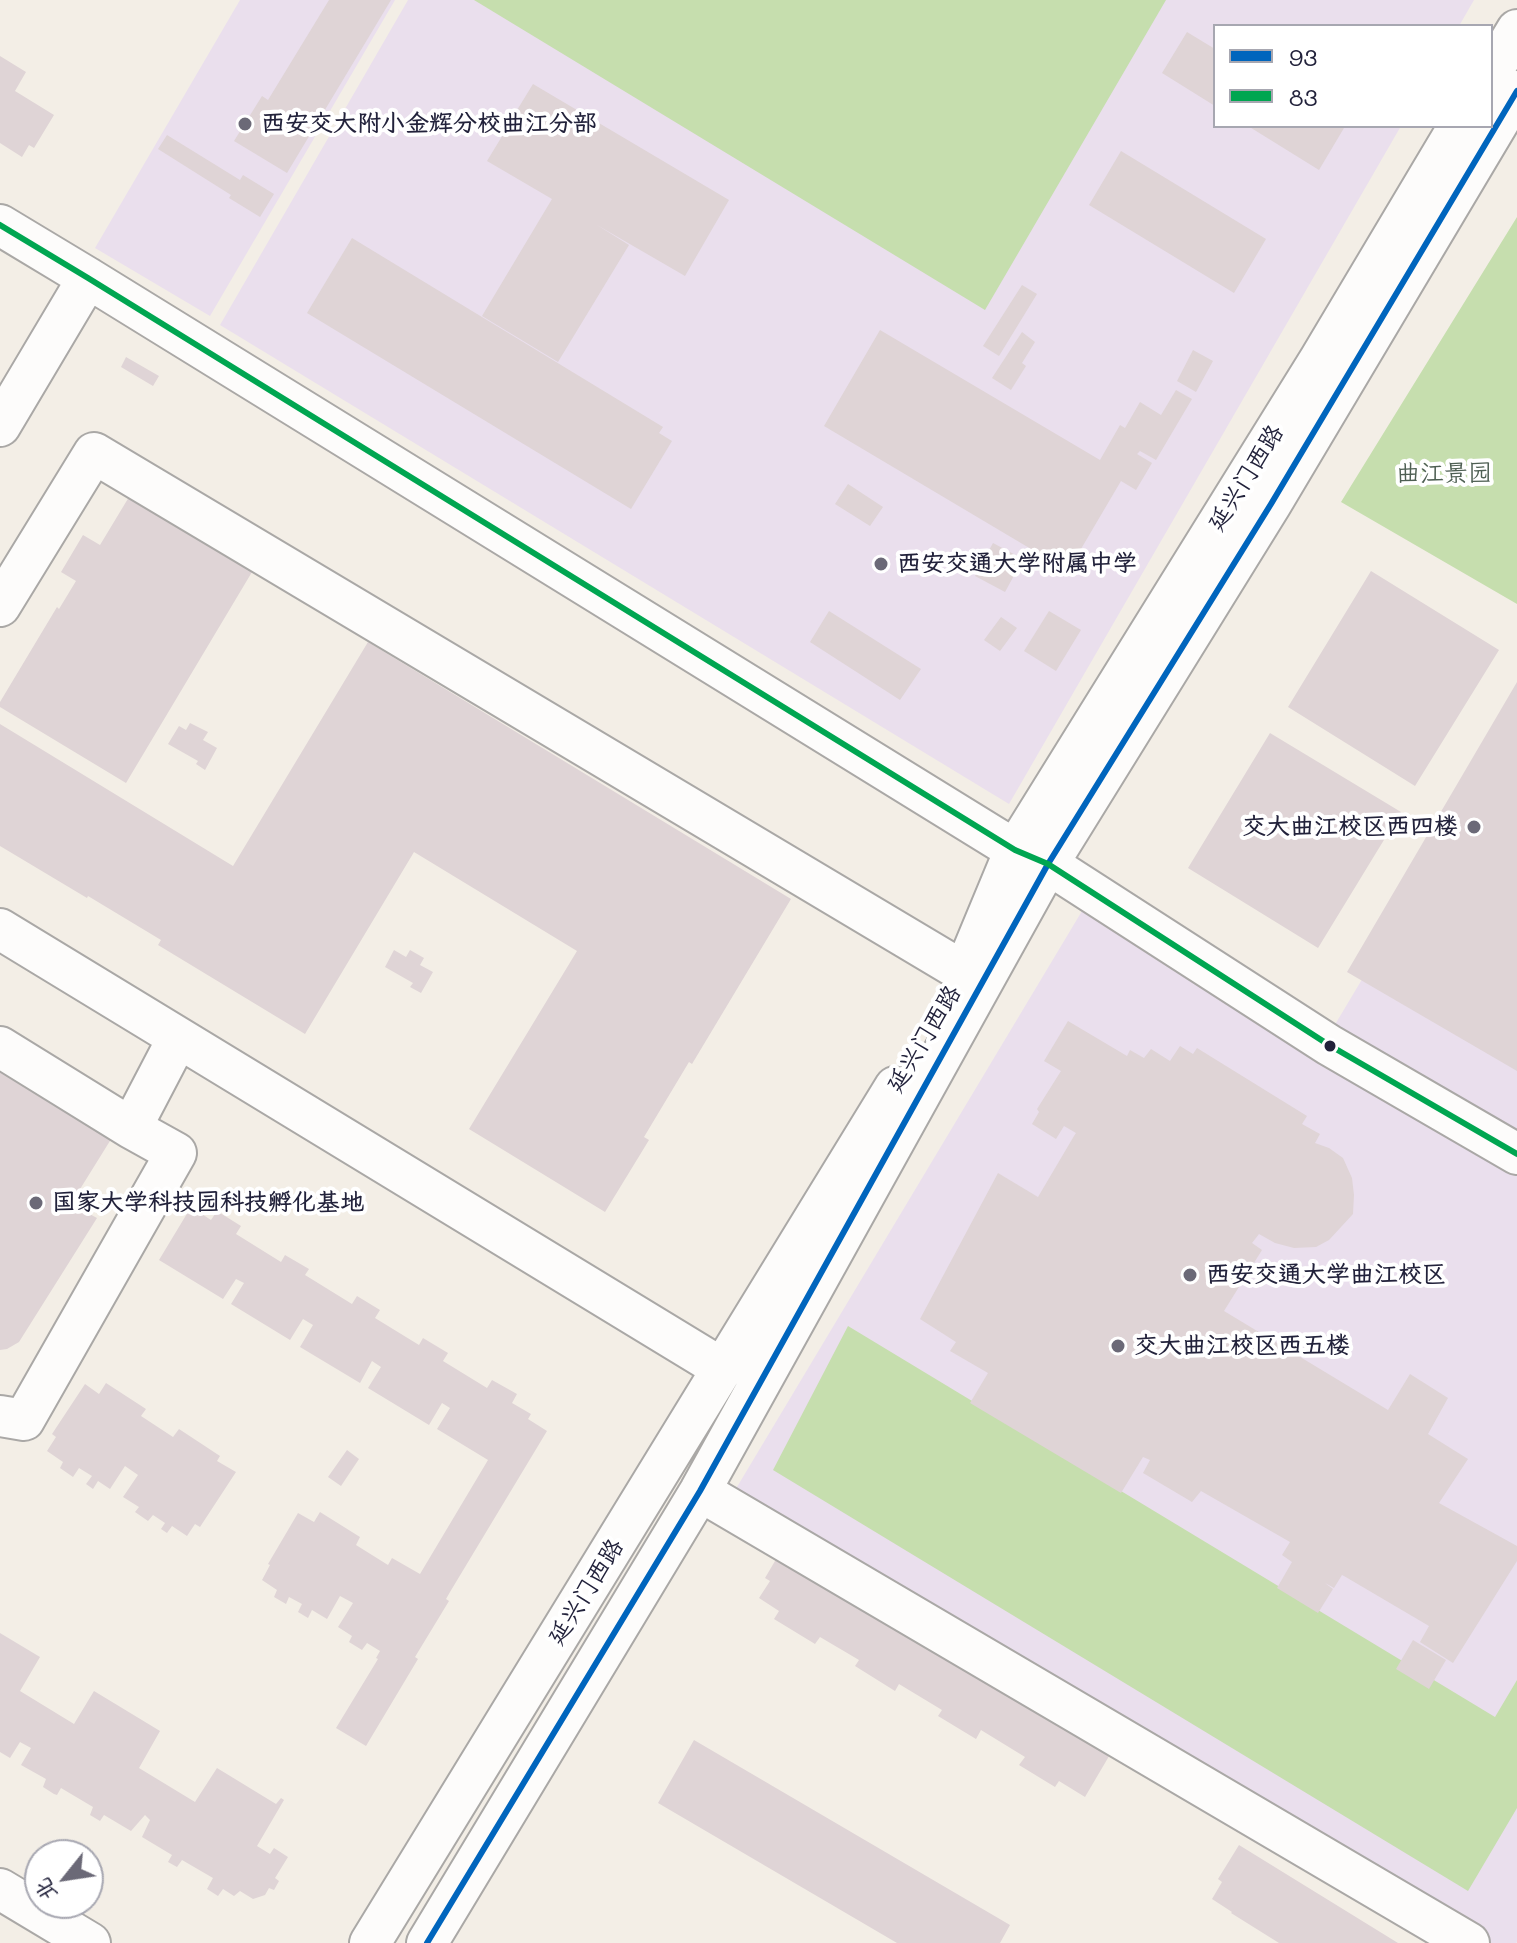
<!DOCTYPE html>
<meta charset="utf-8">
<style>
body{margin:0}
#map{position:relative;width:1517px;height:1943px;overflow:hidden;background:#f3eee6;font-family:Mali,"LXGW WenKai TC",sans-serif}
canvas{display:block}
.legend{position:absolute;left:1213px;top:24px;width:280px;height:104px;box-sizing:border-box;background:#fff;border:2px solid #a7a7b1;margin:0;padding:10px 14px;list-style:none;font-size:24px;color:#22223b}
.legend li{display:flex;align-items:center;gap:16px;height:40px}
.legend b{width:40px;border:2px solid #a7a7b1}
.north{position:absolute;left:24px;top:1839px;width:80px;height:80px;box-sizing:border-box;background:#fff;border:2px solid #a7a7b1;border-radius:50%;rotate:240deg;font-size:22px;font-weight:700;line-height:32px;text-align:center;color:#22223b}
.north::after{content:'';display:block;margin:auto;width:28px;height:36px;background:#6b6977;clip-path:polygon(50% 0,100% 100%,50% 72%,0 100%)}
</style>
<div id="map">
<canvas width="1517" height="1943"></canvas>
<ul class="legend">
<li><b style="height:10px;background:#0065bd"></b>93</li>
<li><b style="height:10px;background:#00a651"></b>83</li>
</ul>
<div class="north">北</div>
</div>
<script>
const ctx = document.querySelector('canvas').getContext('2d');
ctx.lineJoin = 'round';
function paint(path, color) { ctx.fillStyle = color; ctx.fill(path, 'evenodd'); }
const toPath = rows => new Path2D(rows.map(r => 'M' + r).join(''));
function trace(path, color, width, dash) { ctx.strokeStyle = color; ctx.lineWidth = width; ctx.lineCap = dash ? 'butt' : 'round'; ctx.setLineDash(dash || []); ctx.stroke(path); }
function write(font, color, halo, rows, align = 'center') {
  ctx.font = font + ' Mali,"LXGW WenKai TC",sans-serif'; ctx.lineWidth = 8; ctx.setLineDash([]); ctx.textBaseline = 'middle'; ctx.strokeStyle = halo; ctx.fillStyle = color; for (const [text, x, y, turn = 0] of rows) {
    ctx.save(); ctx.translate(x, y); ctx.rotate((+turn || 0) * Math.PI / 180); ctx.textAlign = isNaN(turn) ? turn : align; if (halo) ctx.strokeText(text, 0, 0); ctx.fillText(text, 0, 0); ctx.restore();
  }
}
paint(toPath([
 [240,0,395,0,210,316,95,248],
 [408,0,1474,0,1459,26,1215,26,1215,126,1401,126,1009,804,220,325],
 [1517,720,1517,1942,1516,1943,1469,1943,731,1497,1082,911,1318,1053]
]), '#eadfed');
paint(toPath([
 [474,0,1166,0,985,310],
 [1517,217,1517,604,1341,502],
 [848,1326,1495,1717,1517,1680,1517,1808,1468,1891,773,1470]
]), '#c6deae');
paint(toPath([
 [329,0,391,0,287,173,234,141,262,96,268,100],
 [1187,32,1215,49,1215,106,1162,73],
 [0,56,26,72,15,91,54,115,34,148,29,145,22,157,0,143],
 [533,84,729,200,685,276,597,225,629,245,558,362,482,316,552,199,487,161,504,133,498,129,508,111,514,115],
 [1248,126,1340,126,1344,128,1319,170],
 [167,135,240,180,243,175,274,194,260,217,229,198,231,195,158,149],
 [1121,151,1266,239,1234,293,1089,205],
 [352,238,663,427,659,433,672,441,631,509,307,313],
 [1022,285,1037,294,999,356,983,346],
 [880,330,1100,460,1120,425,1125,428,1140,402,1161,415,1176,390,1192,399,1156,460,1140,451,1137,454,1152,463,1136,490,1121,481,1068,571,824,426],
 [1022,332,1035,342,1022,363,1026,366,1011,390,992,378],
 [1193,350,1213,361,1196,392,1177,381],
 [126,357,159,376,153,386,121,367],
 [848,484,883,507,870,526,835,504],
 [129,497,252,572,126,783,0,707,0,702,57,607,59,609,76,581,61,572,83,535,100,545],
 [993,543,1023,559,1005,592,975,576],
 [1371,571,1499,650,1415,786,1288,707],
 [829,611,921,669,900,700,810,642],
 [1049,611,1081,630,1056,671,1024,651],
 [1001,617,1017,628,1000,651,984,640],
 [368,642,791,899,692,1064,689,1062,644,1137,649,1140,605,1212,469,1129,577,951,414,852,305,1034,158,945,161,940,88,896,87,898,0,846,0,724,233,866],
 [1517,682,1517,1071,1347,972],
 [190,723,208,732,203,740,217,748,205,770,196,764,198,761,168,744,179,726,186,730],
 [1270,733,1401,812,1318,948,1188,868],
 [394,950,406,957,410,950,424,958,420,965,433,972,421,993,410,987,413,983,385,967],
 [1068,1021,1127,1056,1130,1050,1144,1058,1151,1049,1170,1061,1180,1046,1193,1054,1197,1048,1307,1116,1302,1124,1320,1134,1315,1143,1329,1148,1343,1158,1352,1178,1354,1195,1353,1214,1329,1240,1316,1247,1294,1248,1275,1243,1259,1234,1252,1243,1262,1250,1224,1311,1388,1410,1410,1374,1448,1398,1428,1434,1468,1459,1439,1503,1517,1546,1517,1561,1453,1663,1420,1642,1429,1626,1344,1576,1342,1575,1334,1588,1325,1583,1333,1589,1318,1613,1277,1588,1292,1562,1282,1555,1290,1542,1201,1491,1192,1502,1143,1473,1150,1460,1143,1457,1121,1493,970,1403,988,1373,950,1351,956,1342,920,1319,998,1173,1038,1197,1074,1136,1076,1133,1064,1126,1056,1139,1032,1124,1039,1112,1037,1109,1061,1071,1044,1061],
 [0,1058,118,1128,72,1202,71,1204,97,1218,19,1342,7,1349,0,1350],
 [191,1207,211,1220,217,1211,241,1226,236,1234,281,1262,285,1255,309,1269,305,1275,352,1304,357,1296,380,1310,375,1318,419,1345,423,1338,448,1353,443,1361,487,1388,492,1380,517,1394,512,1403,531,1414,528,1419,547,1431,450,1592,446,1599,449,1601,415,1657,418,1659,366,1746,336,1728,378,1659,376,1658,380,1651,367,1643,362,1650,349,1642,352,1636,338,1627,353,1603,340,1596,327,1619,312,1610,308,1618,298,1612,302,1604,289,1597,286,1604,274,1597,277,1590,262,1580,270,1565,268,1564,298,1513,314,1522,320,1512,360,1537,356,1545,388,1565,392,1558,420,1574,488,1460,437,1429,450,1408,442,1403,429,1425,368,1388,381,1367,372,1361,360,1383,300,1347,313,1325,303,1319,290,1340,231,1304,244,1283,236,1279,223,1299,159,1260],
 [106,1383,146,1409,141,1416,173,1437,179,1429,220,1456,217,1461,236,1472,200,1527,195,1524,187,1536,172,1526,167,1533,161,1529,165,1523,153,1515,148,1521,135,1512,139,1507,123,1497,138,1475,125,1466,110,1489,98,1481,93,1489,86,1484,92,1476,79,1468,73,1477,60,1468,63,1462,47,1451,56,1437,52,1434,85,1384,99,1394],
 [347,1450,359,1459,341,1486,328,1477],
 [785,1544,1115,1746,1085,1797,1059,1781,1055,1787,1019,1765,1025,1757,981,1730,976,1739,938,1716,942,1710,899,1684,895,1691,855,1666,859,1660,820,1637,815,1644,774,1619,779,1611,759,1598,770,1581,765,1578],
 [0,1633,40,1657,20,1691,74,1724,94,1691,160,1731,139,1768,195,1802,217,1768,276,1804,281,1798,284,1800,257,1846,270,1854,274,1848,288,1857,275,1878,279,1881,274,1890,269,1888,265,1895,253,1899,240,1891,234,1896,223,1889,218,1896,207,1889,213,1878,182,1860,177,1867,168,1862,172,1855,142,1837,150,1820,145,1815,131,1831,104,1815,100,1821,90,1815,93,1807,61,1788,57,1795,54,1794,43,1787,46,1779,21,1765,31,1748,20,1742,10,1758,0,1752],
 [1413,1640,1446,1660,1429,1689,1396,1669],
 [694,1740,1010,1925,1000,1943,897,1943,658,1803],
 [1239,1845,1398,1943,1279,1943,1231,1913,1232,1912,1212,1899,1222,1882,1218,1879]
]), '#dfd4d6');
const minor = toPath([
 [1491,73,1517,30],
 [0,225,88,278,1015,850,1048,864,1329,1045,1517,1154],
 [0,426,88,278],
 [0,606,94,453,964,972],
 [0,929,723,1369],
 [968,963,1015,850,1320,359,1459,126],
 [0,1047,131,1128,176,1153,24,1420,0,1416],
 [131,1128,178,1038],
 [700,1491,1469,1943],
 [0,1889,90,1943],
 [370,1943,895,1087],
 [427,1943,700,1491,1048,864,1271,504,1517,91]
]);
trace(minor, '#aaa8a6', 44);
trace(minor, '#fdfcfb', 40);
trace(toPath([
 [427,1943,700,1491,1048,864,1271,504,1517,91]
]), '#0065bd', 6);
trace(toPath([
 [0,225,88,278,1015,850,1048,864,1329,1045,1517,1154]
]), '#00a651', 6);
for (const [x, y, r, color] of [
 [245,124,8,"#6b6977"],
 [881,564,8,"#6b6977"],
 [1474,827,8,"#6b6977"],
 [1330,1046,7,"#22223b"],
 [36,1203,8,"#6b6977"],
 [1190,1275,8,"#6b6977"],
 [1118,1346,8,"#6b6977"]
]) { const dot = new Path2D(); dot.arc(x, y, r, 0, 2 * Math.PI); ctx.fillStyle = color; ctx.fill(dot); trace(dot, '#fff', 3); }
write('bold 24px', '#22223b', '#fff', [
 ["西安交大附小金辉分校曲江分部",261,124],
 ["西安交通大学附属中学",897,564],
 ["交大曲江校区西四楼",1458,827,"right"],
 ["国家大学科技园科技孵化基地",52,1203],
 ["西安交通大学曲江校区",1206,1275],
 ["交大曲江校区西五楼",1134,1346]
], 'left');
write('24px', '#4e5f53', '#fff', [
 ["曲江景园",1444,474]
]);
write('24px', '#22223b', '#fff', [
 ["延兴门西路",1246,478,-58],
 ["延兴门西路",924,1039,-59],
 ["延兴门西路",586,1592,-58]
]);
</script>
